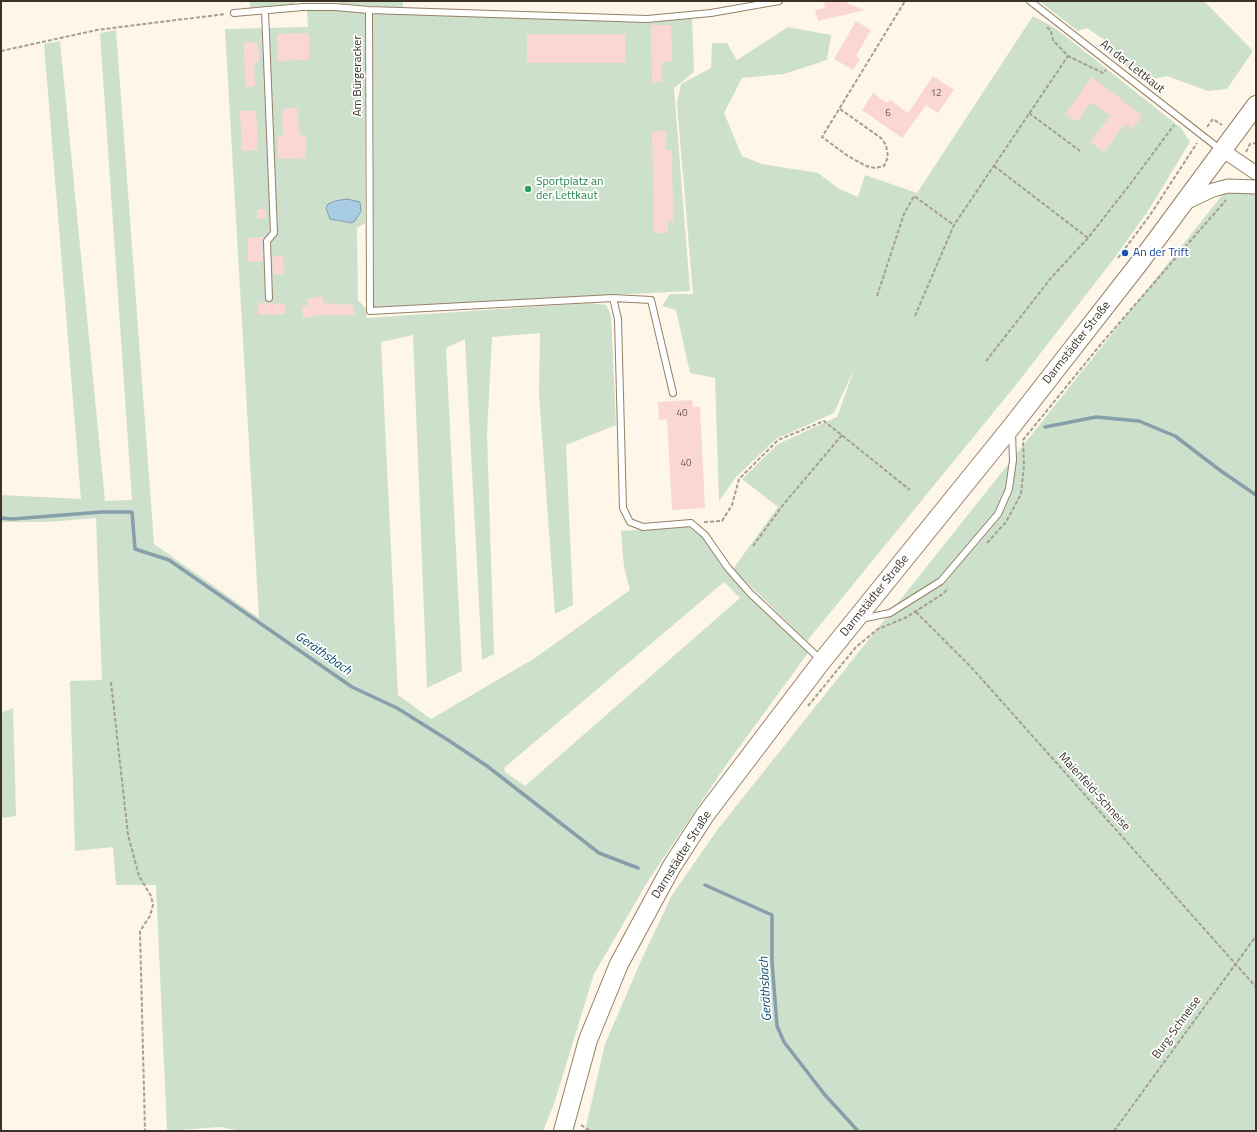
<!DOCTYPE html>
<meta charset="utf-8">
<style>
body{margin:0}
#map{position:relative;width:1257px;height:1132px;overflow:hidden;background:#fef6e9;font-family:"Titillium Web",sans-serif}
canvas{display:block}
.frame{position:absolute;inset:0;border:2px solid #3a3225;pointer-events:none}
</style>
<div id="map">
<canvas width="1257" height="1132"></canvas>
<div class="frame"></div>
</div>
<script>
const ctx = document.querySelector('canvas').getContext('2d');
ctx.lineJoin = 'round';
function paint(path, color) { ctx.fillStyle = color; ctx.fill(path, 'evenodd'); }
const toPath = rows => new Path2D(rows.map(r => 'M' + r).join(''));
function trace(path, color, width, dash) { ctx.strokeStyle = color; ctx.lineWidth = width; ctx.lineCap = dash ? 'butt' : 'round'; ctx.setLineDash(dash || []); ctx.stroke(path); }
function write(font, color, halo, rows, align = 'center') {
  ctx.font = font + ' "Titillium Web",sans-serif'; ctx.lineWidth = 3.5; ctx.setLineDash([]); ctx.textBaseline = 'middle'; ctx.strokeStyle = halo; ctx.fillStyle = color; for (const [text, x, y, turn = 0] of rows) {
    ctx.save(); ctx.translate(x, y); ctx.rotate((+turn || 0) * Math.PI / 180); ctx.textAlign = isNaN(turn) ? turn : align; if (halo) ctx.strokeText(text, 0, 0); ctx.fillText(text, 0, 0); ctx.restore();
  }
}
paint(toPath([
 [250,1,295,1,295,4,250,8],
 [340,1,403,1,403,8,340,4],
 [1039,1,1204,1,1253,51,1227,89,1208,91,1167,76,1145,81,1105,51,1109,43,1087,28,1078,31],
 [336,9,365,11,365,223,357,228,358,300,366,309,367,318,590,303,606,305,611,315,616,425,566,445,573,605,555,614,539,394,540,333,492,337,487,434,494,654,482,660,465,339,446,348,462,671,427,688,413,335,381,342,398,695,431,719,535,658,630,590,624,567,621,531,691,526,703,537,727,571,745,592,808,653,724,768,648,881,594,974,554,1104,543,1131,242,1131,220,1127,167,1131,156,885,116,885,113,847,75,851,70,681,102,680,96,518,46,522,1,522,1,495,81,499,44,44,60,41,105,501,132,500,100,33,116,30,154,544,259,618,225,29,308,27,307,10],
 [724,582,740,598,525,786,505,772,504,768],
 [373,13,647,22,692,17,694,72,674,88,690,291,374,307],
 [1033,16,1055,28,1181,128,1190,142,1148,211,1113,260,1015,386,807,641,733,569,778,507,742,479,778,444,837,417,855,367,834,413,776,439,736,477,719,501,715,378,690,373,676,310,662,306,670,294,693,294,677,103,681,84,711,68,712,43,727,43,737,60,788,27,831,35,827,60,784,74,742,78,724,113,742,156,762,164,818,173,839,189,858,197,865,175,917,193],
 [1235,179,1256,192,1256,1131,585,1131,605,1044,640,963,672,895,718,829],
 [13,708,16,816,1,818,1,713]
]), '#cde0cc');
const water = toPath([
 [347,199,360,202,361,211,355,221,352,223,330,219,326,208,328,204,335,201,347,199]
]);
paint(water, '#a8cce4');
trace(water, '#879eab', 1);
trace(toPath([
 [1045,427,1096,417,1139,421,1175,436,1221,471,1256,495],
 [1,518,12,519,102,512,132,512,135,549,169,560,352,687,397,708,448,740,487,766,599,853,638,868],
 [705,885,772,915,772,961,777,1026,784,1042,825,1095,858,1131]
]), '#879eab', 3.5);
paint(toPath([
 [823,1,847,1,848,4,865,10,818,21,815,10,825,8],
 [856,21,871,30,856,56,860,59,853,70,834,59],
 [651,25,671,25,672,62,662,62,662,81,652,82],
 [309,33,309,60,278,61,277,34],
 [527,34,625,34,625,63,527,63],
 [244,42,258,42,259,62,254,63,255,86,245,87],
 [933,76,954,90,938,113,926,105,902,138,862,110,873,93,887,103,890,100,908,113],
 [1092,77,1142,115,1132,130,1125,124,1104,152,1090,142,1110,116,1091,102,1077,122,1065,114],
 [297,108,300,135,306,135,306,158,278,159,278,136,283,136,282,109],
 [240,111,256,111,258,150,242,151],
 [652,131,666,131,666,150,672,150,673,222,668,222,668,233,654,233],
 [257,209,266,209,266,218,257,219],
 [264,237,262,241,263,261,248,262,248,238],
 [283,256,284,274,273,274,272,257],
 [322,296,324,303,354,305,354,315,319,315,304,318,301,307,308,305,307,299],
 [258,303,285,304,285,314,258,315],
 [692,400,693,407,700,407,705,508,672,510,667,419,659,420,658,402]
]), '#fbd7d4');
const lane = toPath([
 [1030,1,1221,150],
 [265,10,274,233,267,241,269,298],
 [369,10,370,311,613,298,651,300,673,393],
 [234,13,303,7,335,7,369,10,647,19,711,13,779,1],
 [613,298,618,319,623,508,630,522,643,527,691,523,705,535,728,568,750,593,821,660],
 [861,619,890,613,941,581,998,514,1009,489,1013,460,1012,432]
]);
const street = toPath([
 [1222,150,1256,173],
 [1183,204,1213,190,1228,186,1256,187]
]);
const secondary = toPath([
 [563,1131,588,1040,619,964,672,866,705,815,822,661,1012,426,1140,262,1256,105]
]);
trace(lane, '#948264', 8);
trace(street, '#948264', 15);
trace(secondary, '#948264', 20);
trace(toPath([
 [1047,27,1051,31,1053,40,1068,56,1103,73,1106,70],
 [1,51,97,30,225,14],
 [840,109,881,138,886,145,888,157,884,166,875,168,866,166,848,156,822,137,905,1],
 [1029,113,1080,151],
 [1207,127,1213,119,1222,125],
 [1246,152,1250,144,1256,143],
 [994,166,1088,238],
 [1118,258,1150,215,1197,143],
 [877,296,904,214,914,196,954,225],
 [915,316,954,225,1068,56],
 [986,361,1051,278,1088,238,1131,183,1174,125],
 [704,522,722,521,732,505,739,479,778,440,824,421,910,490],
 [987,543,1006,522,1021,494,1024,465,1023,440,1101,344,1226,200],
 [753,546,783,505,842,435],
 [916,612,972,668,1256,987],
 [111,682,128,835,139,876,151,896,153,905,150,916,140,931,145,1131],
 [808,706,856,647,878,629,907,617,944,593,948,588],
 [581,1125,590,1131],
 [1114,1131,1256,936]
]), '#a69e91', 2, [4, 2]);
trace(lane, '#fff', 6);
trace(street, '#fff', 13);
trace(secondary, '#fff', 18);
for (const [x, y, r, color] of [
 [528,189,4,"#2e9e5b"],
 [1125,253,4,"#1a4fb4"]
]) { const dot = new Path2D(); dot.arc(x, y, r, 0, 2 * Math.PI); ctx.fillStyle = color; ctx.fill(dot); trace(dot, '#fff', 1.5); }
write('10px', '#6a5b51', null, [
 ["12",936,94],
 ["6",888,114],
 ["40",682,414],
 ["40",686,464]
]);
write('12px', '#3a3225', '#fff', [
 ["An der Lettkaut",1132,67,38],
 ["Am Bürgeracker",358,76,-90],
 ["Darmstädter Straße",1077,343,-52],
 ["Darmstädter Straße",875,596,-51],
 ["Maienfeld-Schneise",1094,792,48],
 ["Darmstädter Straße",682,855,-58],
 ["Burg-Schneise",1177,1028,-54]
]);
write('12px', '#27864d', '#fff', [
 ["Sportplatz an",536,182],
 ["der Lettkaut",536,196]
], 'left');
write('12px', '#164399', '#fff', [
 ["An der Trift",1133,253]
], 'left');
write('italic 13px', '#114f70', '#fff', [
 ["Geräthsbach",323,654,35],
 ["Geräthsbach",766,989,-93]
]);
</script>
